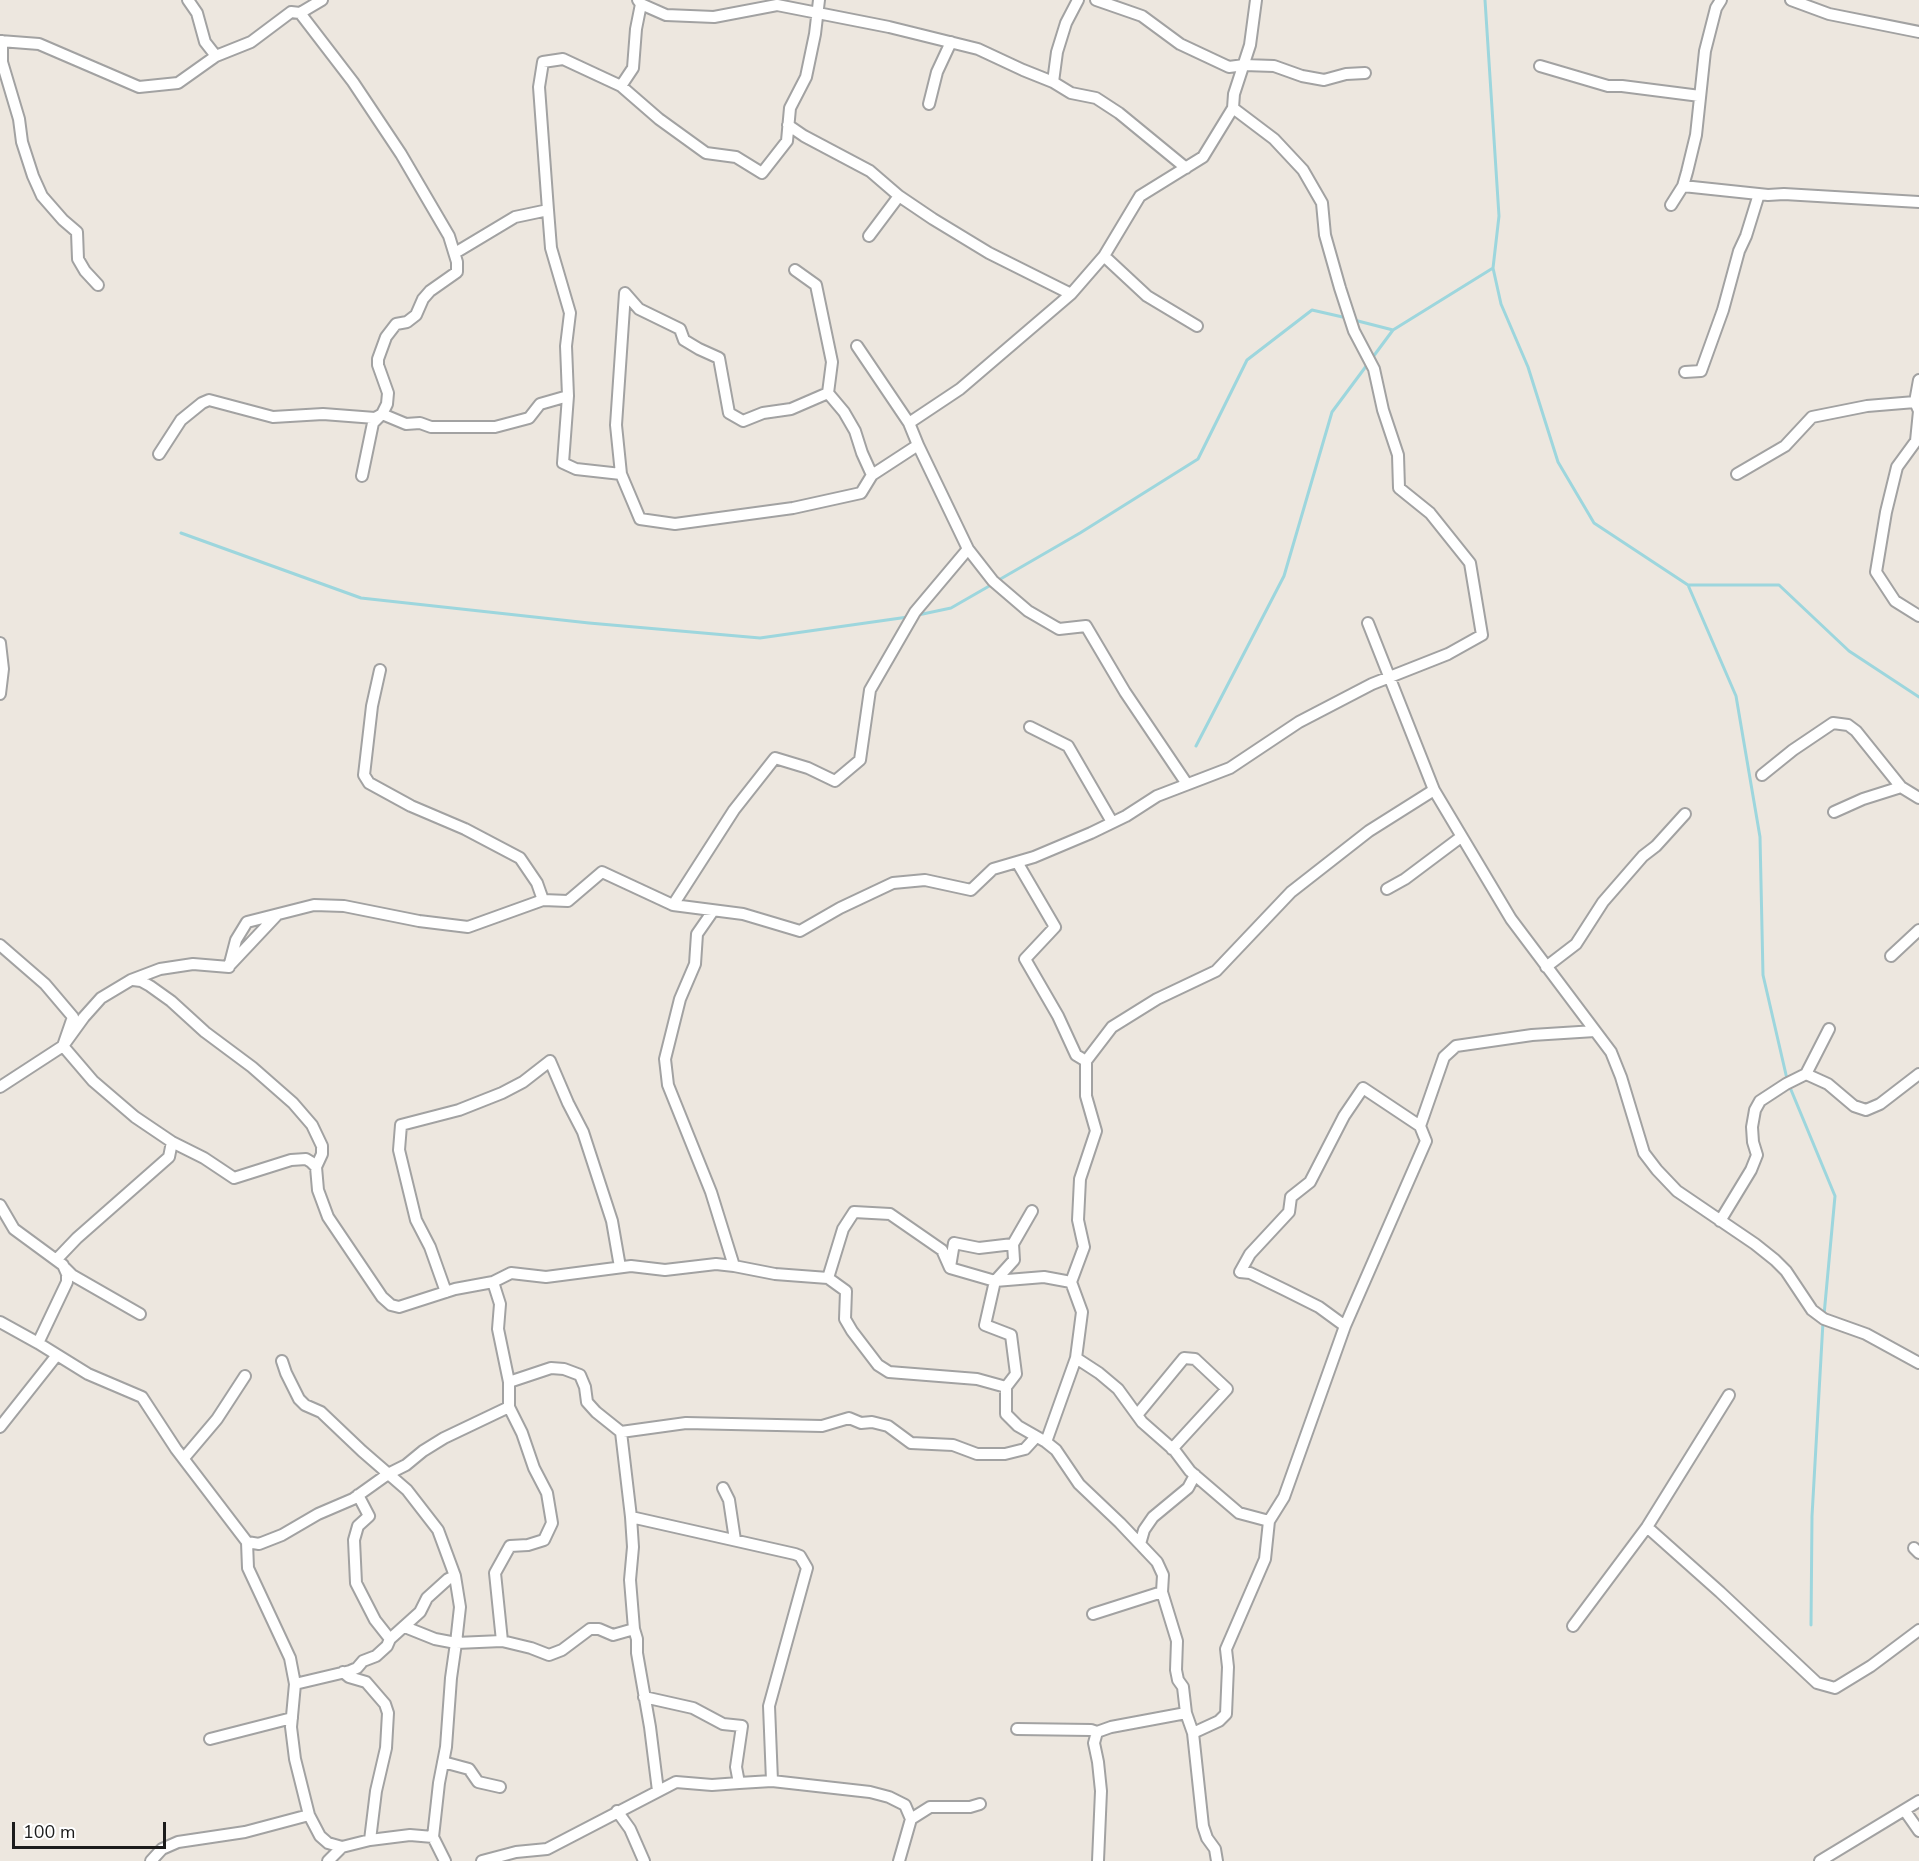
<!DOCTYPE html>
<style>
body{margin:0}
#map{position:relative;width:1919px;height:1861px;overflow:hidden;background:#ede7df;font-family:"Nunito Sans",sans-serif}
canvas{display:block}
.scale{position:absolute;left:12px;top:1822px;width:154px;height:27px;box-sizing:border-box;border:3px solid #1b1b1b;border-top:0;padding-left:8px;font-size:18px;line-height:21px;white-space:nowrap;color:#1b1b1b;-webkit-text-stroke:4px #fff;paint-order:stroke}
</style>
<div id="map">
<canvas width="1919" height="1861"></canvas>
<div class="scale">100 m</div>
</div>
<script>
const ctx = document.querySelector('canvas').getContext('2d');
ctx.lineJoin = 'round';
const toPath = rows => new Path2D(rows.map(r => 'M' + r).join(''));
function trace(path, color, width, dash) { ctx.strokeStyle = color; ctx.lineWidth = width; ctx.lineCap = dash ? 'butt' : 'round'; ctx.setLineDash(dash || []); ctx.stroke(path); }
trace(toPath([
 [1493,268,1501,304,1528,367,1558,462,1594,523,1688,585,1736,696,1760,837,1763,975,1787,1079],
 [1354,320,1393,330],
 [181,533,361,598,589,623,760,638,908,617],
 [997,581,1080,533,1198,459,1247,360,1312,310,1347,318],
 [1688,585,1779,585,1849,651,1919,697],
 [918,615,951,608,991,585],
 [1196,746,1284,576,1332,412,1393,330,1493,268,1499,216,1485,0],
 [1789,1085,1835,1196,1824,1315],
 [1811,1625,1812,1516,1823,1322]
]), '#9dd6dd', 3);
const minor = toPath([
 [188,0,197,13,205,42,216,56],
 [638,0,641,4,666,15,714,17,777,5,889,27,978,49,1023,70,1053,82,1071,93,1096,98,1119,113,1186,168],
 [1096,0,1142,16,1180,44,1229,67,1244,65,1274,66,1302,76,1324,80,1346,74,1365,73],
 [1791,0,1829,14,1919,32],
 [0,41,39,44,139,87,178,83,216,56,251,42,291,12,300,13,322,0],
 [2,41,2,62,19,119,22,142,33,176,42,196,63,220,77,232,78,259,85,271,98,285],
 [1540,66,1608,86,1622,86,1700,96],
 [1053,82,1057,52,1066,23,1078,0],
 [621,86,659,119,706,153,736,157,762,173,787,141,790,108,806,77,815,34,819,0],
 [929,104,937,72,951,42],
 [788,125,804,136,870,171,899,196,933,219,989,253,1071,294],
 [1683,186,1768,195,1784,194,1919,202],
 [1671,205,1683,186,1687,172,1696,135,1705,51,1716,8,1721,0],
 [548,210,551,248,570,313,566,346,568,396,563,463,576,469,621,474,640,519,675,524,793,508,861,493,872,475,918,445,909,423,960,389,1071,294,1104,256,1140,196,1203,157,1233,108,1234,94,1250,45,1256,0],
 [869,236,899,196],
 [455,253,515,217,548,210,539,87,543,62,563,59,621,86,633,68,636,29,641,4],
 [1104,256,1147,296,1197,326],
 [857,346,909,423],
 [1685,372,1701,371,1723,310,1739,251,1746,236,1759,194],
 [1919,380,1915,402,1919,411,1916,441,1897,467,1886,512,1876,572,1895,601,1919,616],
 [828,393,844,412,855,431,862,453,872,475],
 [918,445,968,549,993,581,1028,611,1059,629,1086,626,1125,692,1187,784],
 [159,454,181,420,202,403,209,400,273,417,323,414,375,418,382,414,387,404,388,393,378,365,378,359,386,337,396,324,407,322,416,315,423,299,430,291,457,272,457,262,449,236,401,154,353,82,300,13],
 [621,474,616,425,625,293,639,309,680,329,684,340,699,349,719,358,729,413,743,421,763,413,791,409,828,393,832,362,816,285,795,270],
 [1737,474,1785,446,1812,417,1867,406,1915,402],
 [362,476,373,423,382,414,406,424,420,423,431,427,495,427,529,418,540,404,568,396],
 [1368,623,1434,790,1511,919,1611,1052,1621,1077,1644,1153,1657,1170,1677,1191,1755,1244,1775,1260,1786,1271,1812,1310,1824,1319,1866,1334,1919,1363],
 [0,643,3,669,0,694],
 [380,670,372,706,364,775,369,783,411,806,465,829,520,858,537,883,543,900],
 [1030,727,1068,746,1112,822],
 [1762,775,1793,750,1833,723,1848,725,1856,731,1901,787,1919,798],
 [1834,812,1863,799,1901,787],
 [1017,862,1055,927,1025,959,1058,1016,1076,1055,1086,1061],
 [1387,889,1405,879,1461,837],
 [673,905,734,810,775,758,808,768,835,781,860,760,870,690,915,612,968,549],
 [713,911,697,934,695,964,680,999,665,1059,668,1085,711,1192,734,1266],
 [0,945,45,984,73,1017,63,1046,93,1081,135,1117,172,1142,204,1158,234,1178,291,1160,306,1159,311,1162,316,1167,318,1190,328,1217,382,1297,391,1305,399,1307,455,1289,493,1282,511,1273,546,1277,631,1266,665,1270,716,1264,734,1266,775,1274,828,1278,846,1291,845,1319,852,1331,878,1365,889,1372,977,1379,1006,1387],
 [1891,956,1919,930],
 [229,966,276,916],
 [1546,967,1576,944,1603,902,1643,856,1656,846,1685,814],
 [133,980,141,981,150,986,171,1001,205,1032,252,1067,293,1103,312,1125,322,1146,322,1154,316,1167],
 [1806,1074,1828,1084,1854,1106,1866,1110,1880,1104,1919,1074],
 [0,1087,63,1046,84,1017,101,998,131,980,160,969,193,964,229,967,236,940,247,922,314,905,344,906,419,921,468,927,543,900,568,901,602,872,673,905,743,914,800,931,840,908,893,883,925,880,971,890,993,869,1034,857,1091,833,1126,816,1157,796,1230,768,1299,722,1372,684,1448,654,1482,635,1470,563,1430,513,1399,488,1398,455,1383,410,1374,369,1354,331,1340,288,1325,235,1322,203,1303,170,1274,139,1233,108],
 [1420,1126,1444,1057,1456,1046,1532,1035,1595,1031],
 [0,1205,14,1229,63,1265,67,1274,67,1282,38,1343,88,1374,142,1397,176,1449,247,1542,248,1568,290,1658,295,1684,291,1727,295,1759,309,1815,320,1836,328,1843,342,1847],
 [1032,1211,1013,1244,1014,1260,995,1281,985,1325,1011,1335,1016,1374,1006,1387,1006,1414,1018,1426,1046,1442,1056,1450,1079,1484,1120,1523,1157,1562,1163,1575,1162,1592,1177,1641,1176,1670,1178,1680,1183,1687,1186,1713,1193,1733,1203,1826,1207,1838,1215,1849,1217,1861],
 [1720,1221,1751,1170,1757,1155,1753,1142,1752,1127,1755,1110,1760,1101,1786,1084,1806,1074,1829,1029],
 [56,1260,77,1238,169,1157,172,1142],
 [950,1267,954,1243,979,1248,1013,1244],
 [65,1268,72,1275,140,1314],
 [828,1278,843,1229,854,1212,890,1214,942,1250,950,1268,995,1281,1044,1277,1071,1282],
 [446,1292,430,1247,416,1220,399,1150,401,1125,459,1110,502,1093,523,1082,550,1061,568,1103,583,1132,612,1221,620,1267],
 [0,1322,38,1343],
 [1076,1358,1099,1373,1118,1389,1142,1422,1175,1451,1190,1471,1239,1513,1269,1521],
 [282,1361,286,1373,299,1399,305,1405,321,1412,362,1451,407,1490,438,1530,455,1576,448,1579,427,1598,420,1612,390,1639,387,1646,376,1656,363,1661,357,1668,350,1671,295,1684],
 [509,1382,551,1368,564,1369,580,1375,585,1387,587,1402,596,1412,621,1432,631,1517,633,1547,630,1580,634,1629,637,1639,637,1653,650,1727,658,1791],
 [1137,1415,1184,1358,1195,1359,1227,1389,1172,1449],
 [0,1427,57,1355],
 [621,1432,686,1423,822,1426,849,1418,861,1423,872,1422,888,1426,911,1443,953,1445,977,1454,1005,1454,1025,1449,1036,1437],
 [1046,1442,1076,1358,1082,1312,1071,1282,1084,1247,1078,1220,1080,1179,1096,1131,1086,1096,1086,1061,1112,1027,1157,999,1216,971,1291,892,1369,831,1434,790],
 [184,1458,217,1419,245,1376],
 [723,1488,729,1500,735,1540],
 [358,1495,369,1516,358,1526,354,1540,356,1583,375,1620,390,1639],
 [631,1517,795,1554,800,1556,807,1568,769,1706,772,1781],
 [1647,1527,1720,1592,1817,1683,1835,1688,1871,1666,1919,1630],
 [247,1542,259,1544,282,1535,318,1514,353,1499,388,1474,406,1465,423,1451,444,1438,509,1407,509,1382,498,1329,500,1304,493,1282],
 [1140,1544,1144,1530,1153,1517,1188,1488,1195,1475],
 [1914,1548,1919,1553],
 [455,1576,460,1607,456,1643,502,1641,531,1648,549,1655,562,1650,590,1629,599,1629,613,1635,634,1629],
 [1093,1614,1162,1592],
 [1573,1626,1647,1527,1729,1395],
 [405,1627,435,1639,456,1643,451,1678,446,1747,439,1783,433,1837,445,1861],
 [502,1641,495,1573,510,1546,528,1545,544,1540,552,1523,547,1493,534,1468,522,1433,509,1407],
 [343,1672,349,1677,366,1682,385,1704,388,1713,386,1748,376,1791,370,1840],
 [1017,1729,1091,1730,1097,1732],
 [1193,1733,1219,1721,1226,1714,1228,1667,1226,1649,1265,1559,1269,1521,1284,1497,1345,1326,1426,1141,1420,1126,1363,1088,1344,1116,1310,1182,1291,1197,1289,1212,1250,1254,1240,1272,1250,1273,1285,1290,1319,1307,1345,1326],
 [210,1739,292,1718],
 [443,1762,469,1769,478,1782,500,1787],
 [739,1783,772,1781,870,1792,889,1797,905,1805,911,1819],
 [617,1811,630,1829,644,1861],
 [1905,1811,1919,1831],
 [151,1861,162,1849,178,1842,245,1832,309,1815],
 [328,1861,342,1847,370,1840,410,1835,433,1837],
 [482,1861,516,1852,547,1849,676,1782,712,1785,739,1783,736,1767,742,1726,723,1724,693,1708,644,1697],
 [899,1861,911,1819,930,1807,970,1807,980,1804],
 [1098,1861,1101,1791,1098,1762,1094,1743,1097,1732,1111,1727,1186,1713],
 [1820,1861,1919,1801]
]);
trace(minor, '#a2a2a2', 14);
trace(minor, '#fff', 10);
</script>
